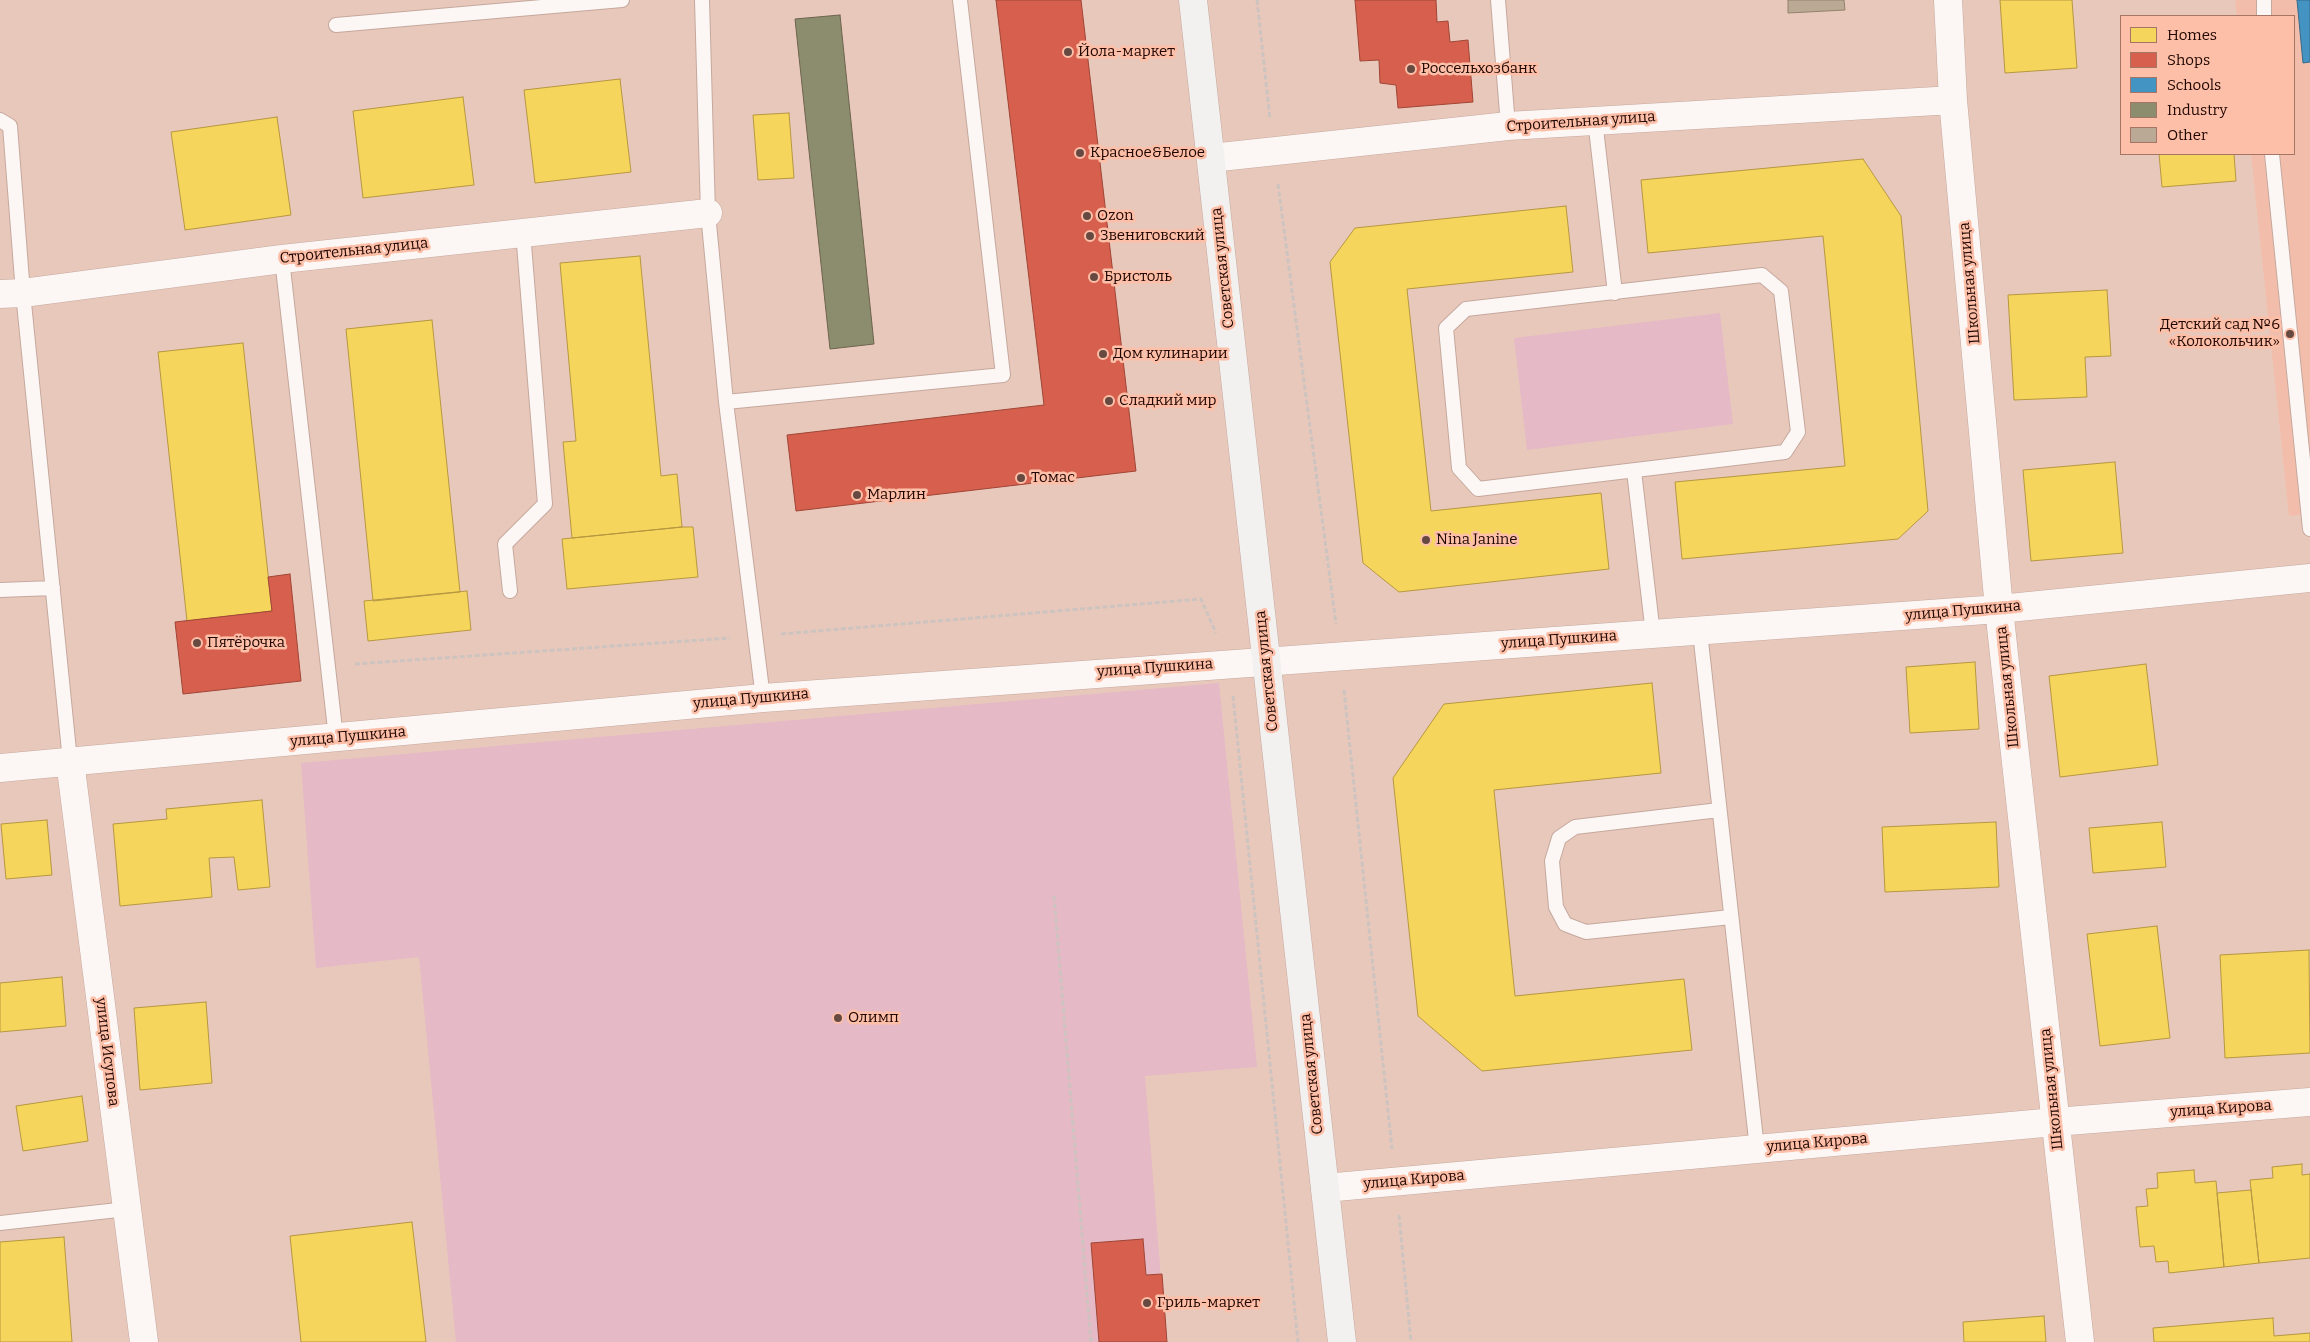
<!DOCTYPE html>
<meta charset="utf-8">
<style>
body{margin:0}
#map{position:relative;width:2310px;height:1342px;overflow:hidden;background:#e9c8bc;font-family:Bitter,serif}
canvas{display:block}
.legend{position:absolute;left:2120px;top:15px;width:175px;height:140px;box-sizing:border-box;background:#fdbfa8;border:1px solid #a57565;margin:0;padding:6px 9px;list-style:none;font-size:15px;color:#200600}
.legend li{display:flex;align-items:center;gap:10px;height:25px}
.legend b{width:25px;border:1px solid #a57565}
</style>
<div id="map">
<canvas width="2310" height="1342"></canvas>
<ul class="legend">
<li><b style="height:14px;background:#f6d55c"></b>Homes</li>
<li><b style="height:14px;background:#d6604d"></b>Shops</li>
<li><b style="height:14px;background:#4393c3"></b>Schools</li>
<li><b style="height:14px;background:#8c8c6e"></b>Industry</li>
<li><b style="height:14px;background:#baa994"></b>Other</li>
</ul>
</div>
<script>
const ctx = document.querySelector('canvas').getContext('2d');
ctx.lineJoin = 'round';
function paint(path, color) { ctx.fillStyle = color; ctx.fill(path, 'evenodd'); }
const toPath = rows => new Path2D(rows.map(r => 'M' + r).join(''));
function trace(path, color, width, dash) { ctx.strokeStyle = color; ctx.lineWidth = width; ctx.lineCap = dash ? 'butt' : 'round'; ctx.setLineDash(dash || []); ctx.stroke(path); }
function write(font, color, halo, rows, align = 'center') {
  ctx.font = font + ' Bitter,serif'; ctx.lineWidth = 5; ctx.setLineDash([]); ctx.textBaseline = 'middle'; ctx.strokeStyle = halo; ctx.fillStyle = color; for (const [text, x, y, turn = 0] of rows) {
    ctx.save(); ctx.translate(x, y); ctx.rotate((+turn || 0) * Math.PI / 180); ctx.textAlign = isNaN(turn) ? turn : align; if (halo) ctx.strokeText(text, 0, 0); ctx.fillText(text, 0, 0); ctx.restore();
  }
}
paint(toPath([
 [2235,0,2310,0,2310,514,2289,516,2251,154,2294,154,2294,16,2237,16]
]), '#f2beab');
paint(toPath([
 [1720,313,1733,424,1527,450,1514,338],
 [1219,683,1257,1067,1145,1076,1166,1342,456,1342,419,957,316,968,301,763]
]), '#e5b9c5');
const homes = toPath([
 [2000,0,2072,0,2077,68,2005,73,2000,0],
 [620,79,631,172,535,183,524,90,620,79],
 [463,97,474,185,363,198,353,111,463,97],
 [789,113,794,178,758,180,753,115,789,113],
 [277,117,291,215,185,230,171,132,277,117],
 [2159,154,2234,154,2236,181,2162,187,2159,154],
 [1863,159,1901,216,1928,511,1898,539,1682,559,1675,482,1845,466,1823,236,1648,253,1641,180,1863,159],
 [1566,206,1573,272,1407,289,1431,511,1601,493,1609,569,1399,592,1363,563,1330,262,1355,228,1566,206],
 [640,256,661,476,677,474,682,527,572,538,563,442,576,441,560,263,640,256],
 [2107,290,2111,356,2085,357,2087,397,2014,400,2008,295,2107,290],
 [432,320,460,592,373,601,346,329,432,320],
 [243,343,272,611,187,621,158,352,243,343],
 [2115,462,2123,553,2031,561,2023,470,2115,462],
 [682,527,693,527,698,577,567,589,562,539,682,527],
 [467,591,471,630,368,641,364,601,467,591],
 [1975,662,1979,729,1910,733,1906,667,1975,662],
 [2146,664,2158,765,2060,777,2049,676,2146,664],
 [1652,683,1661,773,1494,790,1515,996,1684,979,1692,1050,1482,1071,1418,1016,1393,778,1444,704,1652,683],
 [262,800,270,887,238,890,234,857,209,858,212,897,120,906,113,824,167,819,166,809,262,800],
 [47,820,52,875,6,879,1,824,47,820],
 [1996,822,1999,887,1885,892,1882,827,1996,822],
 [2162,822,2166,867,2093,873,2089,828,2162,822],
 [2157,926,2170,1038,2100,1046,2087,934,2157,926],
 [2309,950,2310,1053,2225,1058,2220,955,2309,950],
 [62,977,66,1026,0,1032,0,983,62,977],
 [206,1002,212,1083,140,1090,134,1008,206,1002],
 [82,1096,88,1141,23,1151,16,1106,82,1096],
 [2302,1164,2302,1175,2310,1174,2310,1258,2259,1263,2250,1180,2273,1178,2272,1167,2302,1164],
 [2194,1170,2195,1183,2216,1181,2224,1267,2169,1273,2168,1261,2156,1262,2154,1246,2140,1247,2136,1207,2148,1206,2146,1189,2158,1188,2157,1173,2194,1170],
 [2251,1190,2259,1263,2224,1267,2217,1193,2251,1190],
 [412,1222,426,1342,301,1342,290,1236,412,1222],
 [64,1237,72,1342,0,1342,0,1242,64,1237],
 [2044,1316,2046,1342,1964,1342,1963,1322,2044,1316],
 [2273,1318,2274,1336,2310,1333,2310,1342,2154,1342,2153,1328,2273,1318]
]);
paint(homes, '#f6d55c');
trace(homes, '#b69740', 1);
const shops = toPath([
 [996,0,1081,0,1136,471,796,511,787,435,1044,405,996,0],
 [1355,0,1436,0,1437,22,1448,21,1450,42,1468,40,1473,102,1398,108,1396,85,1380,83,1379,60,1360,61,1355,0],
 [290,574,301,681,183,694,175,622,272,611,268,577,290,574],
 [1143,1239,1146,1275,1162,1274,1167,1342,1099,1342,1091,1243,1143,1239]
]);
paint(shops, '#d6604d');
trace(shops, '#9f4536', 1);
const schools = toPath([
 [2297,0,2310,0,2310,62,2303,63,2297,0]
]);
paint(schools, '#4393c3');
trace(schools, '#386988', 1);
const industry = toPath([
 [840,15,874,344,830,349,795,19,840,15]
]);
paint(industry, '#8c8c6e');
trace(industry, '#6c644d', 1);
const building = toPath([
 [1788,0,1844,0,1845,10,1788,13,1788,0]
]);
paint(building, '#baa994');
trace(building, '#93826b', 1);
const lane = toPath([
 [702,0,708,213,726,402,763,698],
 [1498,0,1508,126],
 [2264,0,2264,16],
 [336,25,622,0],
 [0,120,10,126,23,293,70,761],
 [1595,120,1615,293],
 [2272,154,2310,529],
 [282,259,336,738],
 [1762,275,1781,291,1798,432,1785,452,1478,489,1459,468,1446,328,1466,309,1762,275],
 [726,402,1003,375,960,0],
 [1634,471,1653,634],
 [0,590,53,588],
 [510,591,505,544,545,504,523,232],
 [1700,632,1757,1149],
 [1719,810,1575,827,1559,838,1552,861,1556,907,1565,924,1586,932,1731,917],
 [0,1223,127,1209]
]);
const street = toPath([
 [1948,0,1953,100,1999,609,2080,1342],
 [1211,158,1508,126,1953,100],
 [0,294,23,293,282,259,708,213],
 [70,761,144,1342],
 [0,768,763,698,1999,609,2310,578],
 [1325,1188,2055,1122,2310,1102]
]);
const secondary = toPath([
 [1193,0,1342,1342]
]);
trace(lane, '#c5a89d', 16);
trace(street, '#c5a89d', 29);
trace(secondary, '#c5a89d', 29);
trace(toPath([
 [1257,0,1270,119],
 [1278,184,1336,624],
 [781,634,1201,599,1216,633],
 [355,664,730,638],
 [1344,690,1392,1149],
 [1233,696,1298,1342],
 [1054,896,1091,1342],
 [1399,1215,1411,1342]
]), '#cdc3bf', 3, [5, 2.5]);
trace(lane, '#fcf7f5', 14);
trace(street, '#fcf7f5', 28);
trace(secondary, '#f2f1f0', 28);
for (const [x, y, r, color] of [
 [1068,52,5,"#664a42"],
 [1411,69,5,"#664a42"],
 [1080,153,5,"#664a42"],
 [1087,216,5,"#664a42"],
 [1090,236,5,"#664a42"],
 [1094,277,5,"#664a42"],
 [2290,334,5,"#664a42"],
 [1103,354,5,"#664a42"],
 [1109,401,5,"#664a42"],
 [1021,478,5,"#664a42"],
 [857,495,5,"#664a42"],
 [1426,540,5,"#664a42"],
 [197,643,5,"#664a42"],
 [838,1018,5,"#664a42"],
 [1147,1303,5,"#664a42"]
]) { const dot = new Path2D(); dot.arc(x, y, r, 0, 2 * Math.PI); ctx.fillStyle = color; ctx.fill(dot); trace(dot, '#fdbfa8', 2); }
write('15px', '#200600', '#fdbfa8', [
 ["Йола-маркет",1078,52],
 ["Россельхозбанк",1421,69],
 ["Красное&Белое",1090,153],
 ["Ozon",1097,216],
 ["Звениговский",1100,236],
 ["Бристоль",1104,277],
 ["Детский сад №6",2280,325,"right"],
 ["«Колокольчик»",2280,342,"right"],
 ["Дом кулинарии",1113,354],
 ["Сладкий мир",1119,401],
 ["Томас",1031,478],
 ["Марлин",867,495],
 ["Nina Janine",1436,540],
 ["Пятёрочка",207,643],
 ["Олимп",848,1018],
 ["Гриль-маркет",1157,1303]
], 'left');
write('15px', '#200600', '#fdbfa8', [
 ["Строительная улица",1581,122,-4],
 ["Строительная улица",354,251,-6],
 ["Советская улица",1223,268,-96],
 ["Школьная улица",1970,283,-95],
 ["улица Пушкина",1963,611,-5],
 ["улица Пушкина",1559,640,-4],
 ["улица Пушкина",1155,668,-4],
 ["Советская улица",1267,671,-96],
 ["Школьная улица",2008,687,-96],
 ["улица Пушкина",751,699,-5],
 ["улица Пушкина",348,737,-5],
 ["улица Исупова",107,1052,83],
 ["Советская улица",1312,1074,-96],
 ["Школьная улица",2052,1089,-96],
 ["улица Кирова",2221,1109,-4],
 ["улица Кирова",1817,1143,-5],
 ["улица Кирова",1414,1180,-5]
]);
</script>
